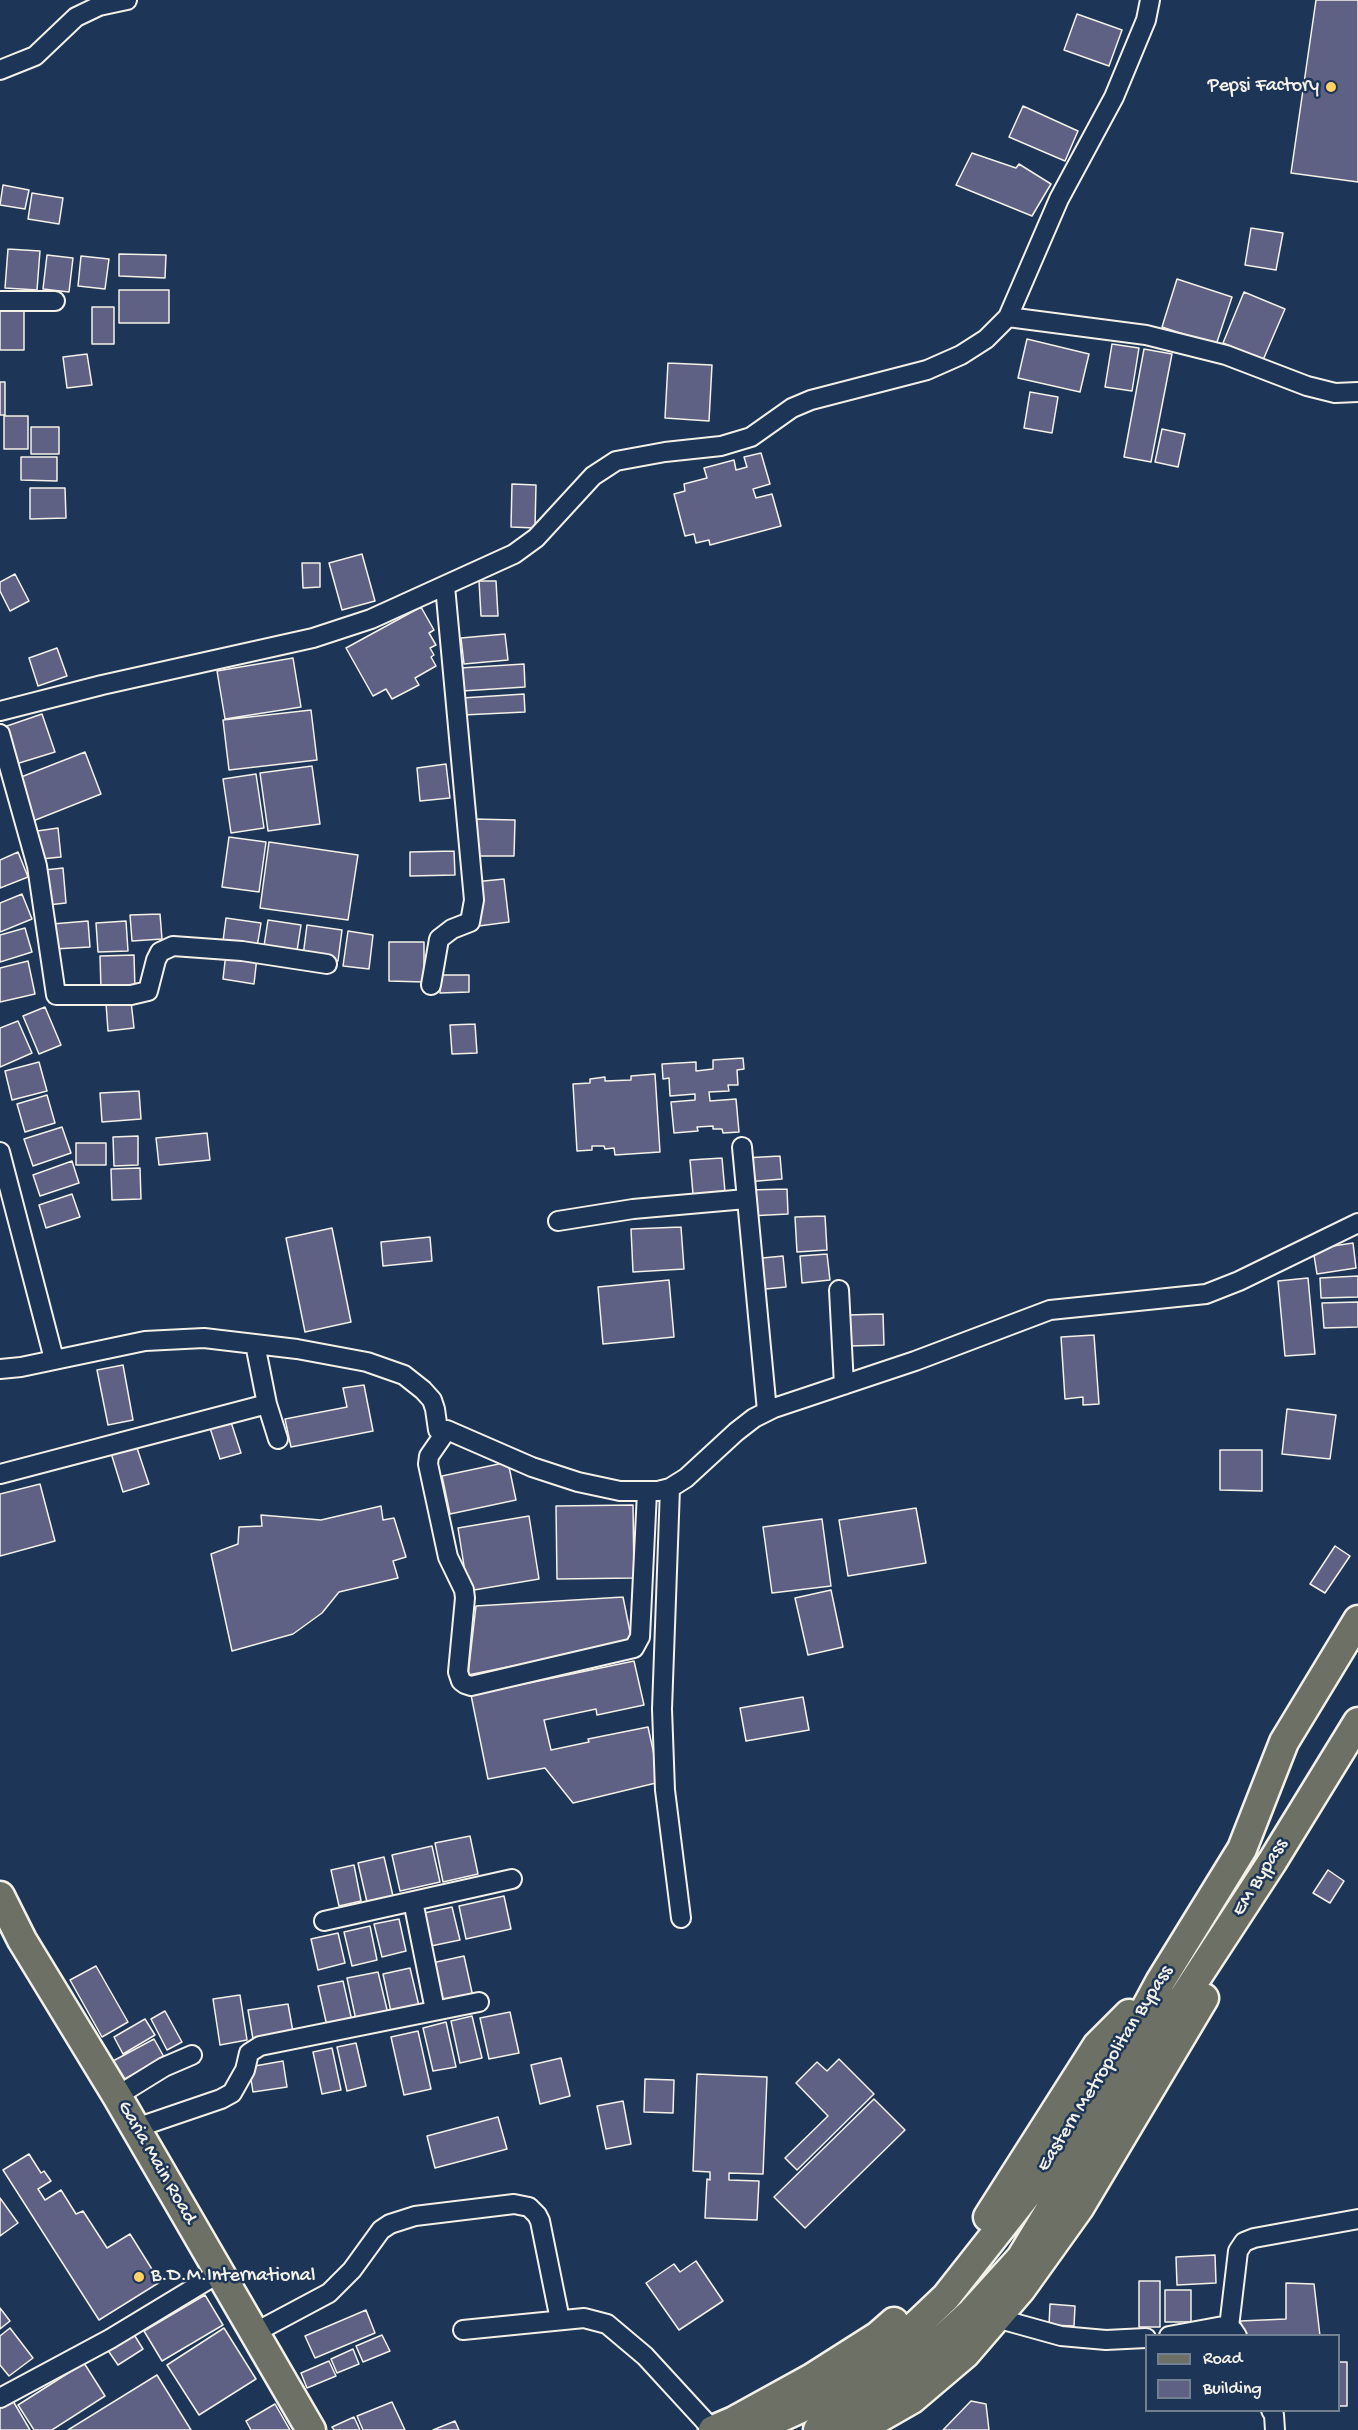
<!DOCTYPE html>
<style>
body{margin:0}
#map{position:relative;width:1358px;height:2430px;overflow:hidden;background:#1d3557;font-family:"Gochi Hand",sans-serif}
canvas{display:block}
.legend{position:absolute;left:1145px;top:2334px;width:195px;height:78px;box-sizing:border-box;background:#1d3557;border:2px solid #738091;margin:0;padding:8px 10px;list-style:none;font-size:18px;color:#f4f1e8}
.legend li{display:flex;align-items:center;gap:12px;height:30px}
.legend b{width:30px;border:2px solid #738091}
</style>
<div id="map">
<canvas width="1358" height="2430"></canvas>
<ul class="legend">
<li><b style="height:8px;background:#6c7065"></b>Road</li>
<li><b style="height:16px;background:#5e6084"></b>Building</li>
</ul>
</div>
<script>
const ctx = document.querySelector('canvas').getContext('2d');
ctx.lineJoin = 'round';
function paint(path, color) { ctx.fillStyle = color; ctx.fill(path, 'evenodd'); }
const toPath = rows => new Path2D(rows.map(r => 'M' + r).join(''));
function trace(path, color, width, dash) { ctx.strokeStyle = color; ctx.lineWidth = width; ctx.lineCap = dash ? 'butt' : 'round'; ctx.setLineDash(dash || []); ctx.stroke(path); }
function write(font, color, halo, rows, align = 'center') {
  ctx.font = font + ' "Gochi Hand",sans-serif'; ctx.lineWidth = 5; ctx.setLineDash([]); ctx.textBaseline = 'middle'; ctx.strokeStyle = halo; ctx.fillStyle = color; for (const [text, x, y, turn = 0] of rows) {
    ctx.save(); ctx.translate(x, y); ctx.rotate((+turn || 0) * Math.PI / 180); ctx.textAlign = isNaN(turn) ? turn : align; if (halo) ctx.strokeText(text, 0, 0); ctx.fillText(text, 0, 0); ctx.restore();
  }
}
const building = toPath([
 [1316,0,1358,0,1358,182,1291,173,1316,0],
 [1077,14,1122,30,1109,66,1064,50,1077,14],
 [1023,106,1078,131,1065,161,1009,137,1023,106],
 [972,153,1016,168,1019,164,1051,184,1032,216,956,185,972,153],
 [3,185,29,190,25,209,0,205,3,185],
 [32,193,63,198,59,224,28,219,32,193],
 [1251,228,1283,233,1276,270,1245,265,1251,228],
 [8,249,40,251,37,290,5,288,8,249],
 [119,254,166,255,165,278,119,276,119,254],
 [47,255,73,258,69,292,43,289,47,255],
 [81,256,109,259,105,289,78,286,81,256],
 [1177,279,1232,297,1216,345,1162,327,1177,279],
 [119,290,169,290,169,323,119,323,119,290],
 [1244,292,1285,309,1263,360,1223,343,1244,292],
 [92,307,114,307,114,344,92,344,92,307],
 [0,309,24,309,24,350,0,350,0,309],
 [1027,339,1089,354,1080,392,1018,378,1027,339],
 [1112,344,1139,348,1132,391,1105,387,1112,344],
 [1144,349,1172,354,1151,462,1124,457,1144,349],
 [87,354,92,385,67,388,63,357,87,354],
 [668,363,712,365,709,421,665,418,668,363],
 [0,382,5,382,5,415,0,415,0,382],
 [1030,392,1058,397,1052,433,1024,428,1030,392],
 [4,416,28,416,28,449,4,449,4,416],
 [31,427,59,427,59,454,31,454,31,427],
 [1162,429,1185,434,1178,467,1155,462,1162,429],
 [761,453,770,484,753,489,756,498,772,494,781,526,710,545,709,540,696,543,694,534,685,536,674,494,685,491,684,484,707,478,704,468,734,460,736,470,747,467,744,457,761,453],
 [21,457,57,457,57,481,21,480,21,457],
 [512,484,536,485,535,528,511,527,512,484],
 [30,488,65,488,66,518,30,519,30,488],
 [362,554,375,601,342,610,329,563,362,554],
 [302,563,320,563,320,587,303,588,302,563],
 [15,574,29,601,10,611,0,591,0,582,15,574],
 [479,581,496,581,498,616,481,616,479,581],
 [421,607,434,630,429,633,436,645,430,648,434,655,431,657,436,666,415,678,419,685,392,699,386,689,373,696,346,648,421,607],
 [505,634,508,660,464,664,461,638,505,634],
 [57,648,67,676,38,686,29,658,57,648],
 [293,658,301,707,225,719,217,671,293,658],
 [524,664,525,687,462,691,460,668,524,664],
 [524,694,525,712,463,715,462,698,524,694],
 [311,710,317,760,229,770,223,720,311,710],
 [42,714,55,752,16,764,4,727,42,714],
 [85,752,101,794,33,821,16,779,85,752],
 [446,764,450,798,420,801,417,768,446,764],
 [312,766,320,824,268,831,260,773,312,766],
 [256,774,264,828,231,833,223,779,256,774],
 [473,819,515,820,514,856,473,856,473,819],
 [58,828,61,857,41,859,37,831,58,828],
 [229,837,266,842,259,892,222,887,229,837],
 [269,842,358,855,348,920,260,908,269,842],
 [454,851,455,875,410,876,410,852,454,851],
 [18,852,28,877,0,888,0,860,18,852],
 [63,868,66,903,48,905,45,870,63,868],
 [504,879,509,922,479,926,474,882,504,879],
 [22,894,32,919,0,932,0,903,22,894],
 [160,914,162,939,132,941,130,915,160,914],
 [226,918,261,923,257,947,223,941,226,918],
 [268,920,301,925,297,951,264,946,268,920],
 [88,921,90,947,54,949,52,924,88,921],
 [126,921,128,951,98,952,96,923,126,921],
 [307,925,342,930,338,961,303,956,307,925],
 [25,928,32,952,0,962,0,935,25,928],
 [348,931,373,935,369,969,343,966,348,931],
 [389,942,424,942,424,982,389,981,389,942],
 [226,953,257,957,254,984,223,979,226,953],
 [134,955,135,990,101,990,100,956,134,955],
 [28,961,35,994,0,1002,0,968,28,961],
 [440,975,469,975,469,992,440,993,440,975],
 [131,1001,134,1028,108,1031,106,1003,131,1001],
 [45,1007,61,1045,39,1054,23,1016,45,1007],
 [18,1021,32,1053,0,1067,0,1028,18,1021],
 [475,1024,477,1053,452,1054,450,1025,475,1024],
 [743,1058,744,1069,737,1070,738,1085,728,1085,729,1091,709,1092,710,1101,736,1099,739,1132,723,1133,722,1129,713,1129,713,1126,697,1127,698,1131,674,1133,671,1102,695,1100,695,1094,670,1096,669,1078,663,1079,662,1064,696,1062,696,1071,713,1069,713,1060,743,1058],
 [39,1062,47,1091,12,1100,5,1071,39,1062],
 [655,1074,660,1152,615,1155,614,1148,605,1149,604,1146,592,1146,592,1150,577,1151,573,1084,590,1083,590,1079,605,1077,605,1081,631,1080,631,1076,655,1074],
 [139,1091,141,1119,102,1122,100,1093,139,1091],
 [47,1095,55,1123,25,1132,17,1104,47,1095],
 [62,1127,71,1153,33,1166,24,1139,62,1127],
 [207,1133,210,1160,159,1165,156,1138,207,1133],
 [138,1136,138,1165,114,1166,113,1137,138,1136],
 [76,1143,106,1143,106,1165,76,1165,76,1143],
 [780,1156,782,1179,746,1182,744,1158,780,1156],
 [722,1158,725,1192,693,1194,690,1160,722,1158],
 [72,1161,79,1183,40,1196,33,1175,72,1161],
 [140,1168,141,1199,112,1200,111,1169,140,1168],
 [787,1189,788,1214,749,1216,748,1190,787,1189],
 [72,1194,80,1217,46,1228,39,1205,72,1194],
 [825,1216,827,1250,797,1252,795,1217,825,1216],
 [681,1227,684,1269,633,1272,631,1229,681,1227],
 [332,1228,351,1322,305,1332,286,1238,332,1228],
 [430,1237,432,1261,383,1266,381,1242,430,1237],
 [1353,1243,1356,1268,1317,1274,1313,1249,1353,1243],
 [827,1254,830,1280,802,1283,800,1256,827,1254],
 [783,1256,786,1287,755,1290,752,1259,783,1256],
 [1358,1276,1358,1297,1321,1298,1320,1278,1358,1276],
 [1308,1278,1315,1354,1285,1356,1278,1281,1308,1278],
 [669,1280,674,1337,603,1344,598,1287,669,1280],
 [1358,1302,1358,1327,1324,1328,1322,1303,1358,1302],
 [883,1314,884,1345,850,1346,848,1315,883,1314],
 [1094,1335,1099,1404,1083,1405,1083,1397,1065,1399,1061,1337,1094,1335],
 [123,1365,133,1420,108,1425,97,1370,123,1365],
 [364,1385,373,1431,291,1447,285,1419,347,1407,343,1388,364,1385],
 [1287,1409,1336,1415,1330,1459,1282,1454,1287,1409],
 [230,1419,241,1453,220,1459,209,1425,230,1419],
 [136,1445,149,1484,123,1492,111,1453,136,1445],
 [1220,1450,1262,1450,1262,1491,1220,1490,1220,1450],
 [508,1462,516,1500,450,1514,442,1476,508,1462],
 [40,1484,55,1541,0,1556,0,1494,40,1484],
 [633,1505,634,1578,557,1579,556,1506,633,1505],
 [381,1506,383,1520,394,1518,406,1557,393,1561,398,1578,339,1592,322,1613,293,1634,232,1651,211,1554,238,1544,239,1527,262,1526,261,1515,321,1520,381,1506],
 [916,1508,926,1563,848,1576,839,1520,916,1508],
 [529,1516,539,1579,468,1591,458,1528,529,1516],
 [822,1519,831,1586,772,1593,763,1527,822,1519],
 [1335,1546,1350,1556,1325,1593,1310,1584,1335,1546],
 [831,1590,843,1647,808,1655,795,1598,831,1590],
 [623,1597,632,1642,468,1675,476,1606,623,1597],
 [634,1661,644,1705,597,1715,596,1709,544,1720,551,1750,589,1742,588,1739,648,1727,660,1782,573,1803,545,1768,488,1779,471,1695,634,1661],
 [803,1697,809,1730,746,1741,740,1708,803,1697],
 [470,1836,478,1874,443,1882,435,1843,470,1836],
 [432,1846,440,1882,400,1891,392,1855,432,1846],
 [384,1857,393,1896,367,1902,358,1863,384,1857],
 [354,1865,361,1901,339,1906,331,1870,354,1865],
 [1328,1870,1344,1881,1330,1903,1313,1893,1328,1870],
 [504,1896,511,1929,466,1939,459,1906,504,1896],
 [452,1907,460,1940,431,1946,424,1913,452,1907],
 [399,1919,406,1951,382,1957,374,1924,399,1919],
 [370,1926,377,1960,352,1966,344,1932,370,1926],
 [338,1933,345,1963,318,1970,311,1939,338,1933],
 [464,1956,473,1997,441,2004,432,1963,464,1956],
 [96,1966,128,2022,102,2037,70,1980,96,1966],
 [410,1968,419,2006,391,2012,383,1974,410,1968],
 [378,1972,389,2018,357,2025,347,1978,378,1972],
 [343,1981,352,2021,327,2026,318,1986,343,1981],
 [240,1995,247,2040,220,2045,213,1999,240,1995],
 [288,2004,293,2032,253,2039,248,2010,288,2004],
 [165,2011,182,2042,167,2050,151,2019,165,2011],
 [510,2012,519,2053,489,2059,480,2018,510,2012],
 [472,2016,482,2058,460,2063,451,2021,472,2016],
 [145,2019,155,2035,123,2054,114,2037,145,2019],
 [446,2022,456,2067,433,2071,423,2028,446,2022],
 [418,2031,431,2089,404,2095,391,2037,418,2031],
 [154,2039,164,2057,123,2080,113,2061,154,2039],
 [356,2043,366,2086,347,2091,337,2047,356,2043],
 [332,2048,341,2090,322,2094,313,2052,332,2048],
 [561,2058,570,2096,540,2104,531,2065,561,2058],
 [839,2059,874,2094,797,2170,785,2158,828,2116,796,2083,817,2062,827,2071,839,2059],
 [283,2061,287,2087,253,2092,249,2067,283,2061],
 [697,2074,767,2077,763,2174,729,2173,729,2180,759,2181,757,2220,705,2218,707,2179,710,2180,710,2172,693,2171,697,2074],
 [645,2079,674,2080,673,2113,644,2112,645,2079],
 [874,2099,905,2130,805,2228,774,2197,874,2099],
 [623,2101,631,2144,606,2149,597,2106,623,2101],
 [498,2117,507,2149,435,2168,427,2136,498,2117],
 [29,2154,41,2173,44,2171,51,2181,38,2189,45,2200,61,2190,76,2214,83,2211,107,2248,130,2234,160,2282,99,2320,3,2170,29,2154],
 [0,2198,18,2223,0,2236,0,2198],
 [1215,2255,1216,2283,1177,2285,1176,2257,1215,2255],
 [696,2261,723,2301,679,2330,646,2283,674,2264,680,2272,696,2261],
 [1139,2281,1160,2281,1160,2327,1139,2327,1139,2281],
 [1286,2283,1314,2284,1320,2336,1246,2336,1240,2321,1286,2319,1286,2283],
 [1165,2290,1191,2290,1191,2322,1165,2322,1165,2290],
 [205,2295,223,2325,162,2361,144,2331,205,2295],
 [1050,2304,1075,2306,1074,2326,1049,2325,1050,2304],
 [0,2308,10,2321,0,2329,0,2308],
 [366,2310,375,2333,315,2358,305,2336,366,2310],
 [10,2328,33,2358,9,2376,0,2365,0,2336,10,2328],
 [224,2328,256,2379,199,2415,167,2365,224,2328],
 [133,2333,143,2349,118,2365,107,2349,133,2333],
 [382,2335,390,2351,363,2362,356,2346,382,2335],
 [353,2349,359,2364,337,2373,331,2359,353,2349],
 [329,2361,336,2376,307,2388,301,2373,329,2361],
 [1338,2362,1347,2362,1347,2406,1338,2406,1338,2362],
 [84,2363,105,2396,52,2430,34,2430,18,2405,84,2363],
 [157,2375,191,2430,68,2430,157,2375],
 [13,2401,30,2430,0,2430,0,2408,13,2401],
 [971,2401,986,2404,989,2430,943,2430,971,2401],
 [392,2402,405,2430,363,2430,357,2416,392,2402],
 [275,2404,290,2430,251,2430,246,2421,275,2404],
 [354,2417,360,2430,334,2430,332,2427,354,2417],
 [455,2421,459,2430,433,2430,455,2421]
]);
paint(building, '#5e6084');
trace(building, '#f4f1e8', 1.5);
const street = toPath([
 [0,70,35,56,76,17,99,6,127,0],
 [0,301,55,301],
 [1008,317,1059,199,1114,97,1146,20,1150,0],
 [0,711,102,685,313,638,371,619,514,554,536,538,593,476,616,461,665,452,721,446,751,437,792,408,811,400,927,370,961,355,986,339,1008,317,1146,335,1226,355,1307,386,1335,393,1358,392],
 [0,734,37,866,56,995,131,995,148,991,156,960,160,952,173,946,242,951,327,964],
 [431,985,439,939,452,929,470,922,474,900,445,586],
 [742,1147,767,1411],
 [0,1152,54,1359],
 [558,1221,633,1209,746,1199],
 [839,1290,844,1385],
 [0,1369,21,1367,145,1341,204,1338,297,1349,367,1362,404,1375,423,1390,432,1400,435,1409,438,1430,447,1430,532,1467,578,1482,620,1491,658,1491,670,1488,686,1478,736,1432,754,1418,774,1408,915,1361,1050,1310,1206,1294,1239,1281,1358,1223],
 [267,1404,278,1439],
 [447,1430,429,1456,428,1464,448,1557,464,1590,465,1598,458,1672,461,1681,465,1684,471,1686,634,1648,640,1637,647,1492],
 [0,1474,267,1404,255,1344],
 [670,1488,662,1709,665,1790,681,1918],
 [413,1901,435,2010],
 [324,1921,512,1879],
 [117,2096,164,2067,192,2055],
 [136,2128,221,2099,232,2093,245,2070,249,2053,260,2046,479,2002],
 [996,2318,1061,2336,1106,2340,1146,2338],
 [1229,2327,1238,2251,1244,2242,1254,2238,1358,2219],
 [463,2330,584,2318,607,2324,645,2356,713,2430],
 [254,2333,329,2293,352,2270,381,2230,390,2224,415,2216,514,2204,529,2207,537,2215,540,2221,560,2320],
 [1169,2336,1223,2326,1233,2330,1237,2336],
 [0,2398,110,2339,219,2273],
 [1271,2410,1274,2415,1275,2430]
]);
const primary = toPath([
 [0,1896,22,1940,117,2096,311,2430],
 [988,2217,1097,2046,1129,2014],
 [713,2430,734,2421,812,2378,878,2336,894,2322],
 [753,2430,814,2402,885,2355,946,2297,1035,2184,1139,2021,1160,1982,1242,1849,1284,1742,1358,1620],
 [818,2430,903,2375,972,2312,1021,2258,1116,2101,1272,1862,1358,1722],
 [858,2430,912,2399,965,2354,1021,2289,1079,2208,1204,1998]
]);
trace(street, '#f4f1e8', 22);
trace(primary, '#f4f1e8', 33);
trace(street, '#1d3557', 18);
trace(primary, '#6c7065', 28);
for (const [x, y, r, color] of [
 [1331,87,6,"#ffd166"],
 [139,2277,6,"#ffd166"]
]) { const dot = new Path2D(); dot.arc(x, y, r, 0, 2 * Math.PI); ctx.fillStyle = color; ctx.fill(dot); trace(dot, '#1d3557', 2); }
write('20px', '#f4f1e8', '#1d3557', [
 ["Pepsi Factory",1319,87],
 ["B.D.M.International",151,2277,"left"]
], 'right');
write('20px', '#f4f1e8', '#1d3557', [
 ["EM Bypass",1261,1878,-58],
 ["Eastern Metropolitan Bypass",1106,2069,-58],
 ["Garia Main Road",156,2163,60]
]);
</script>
